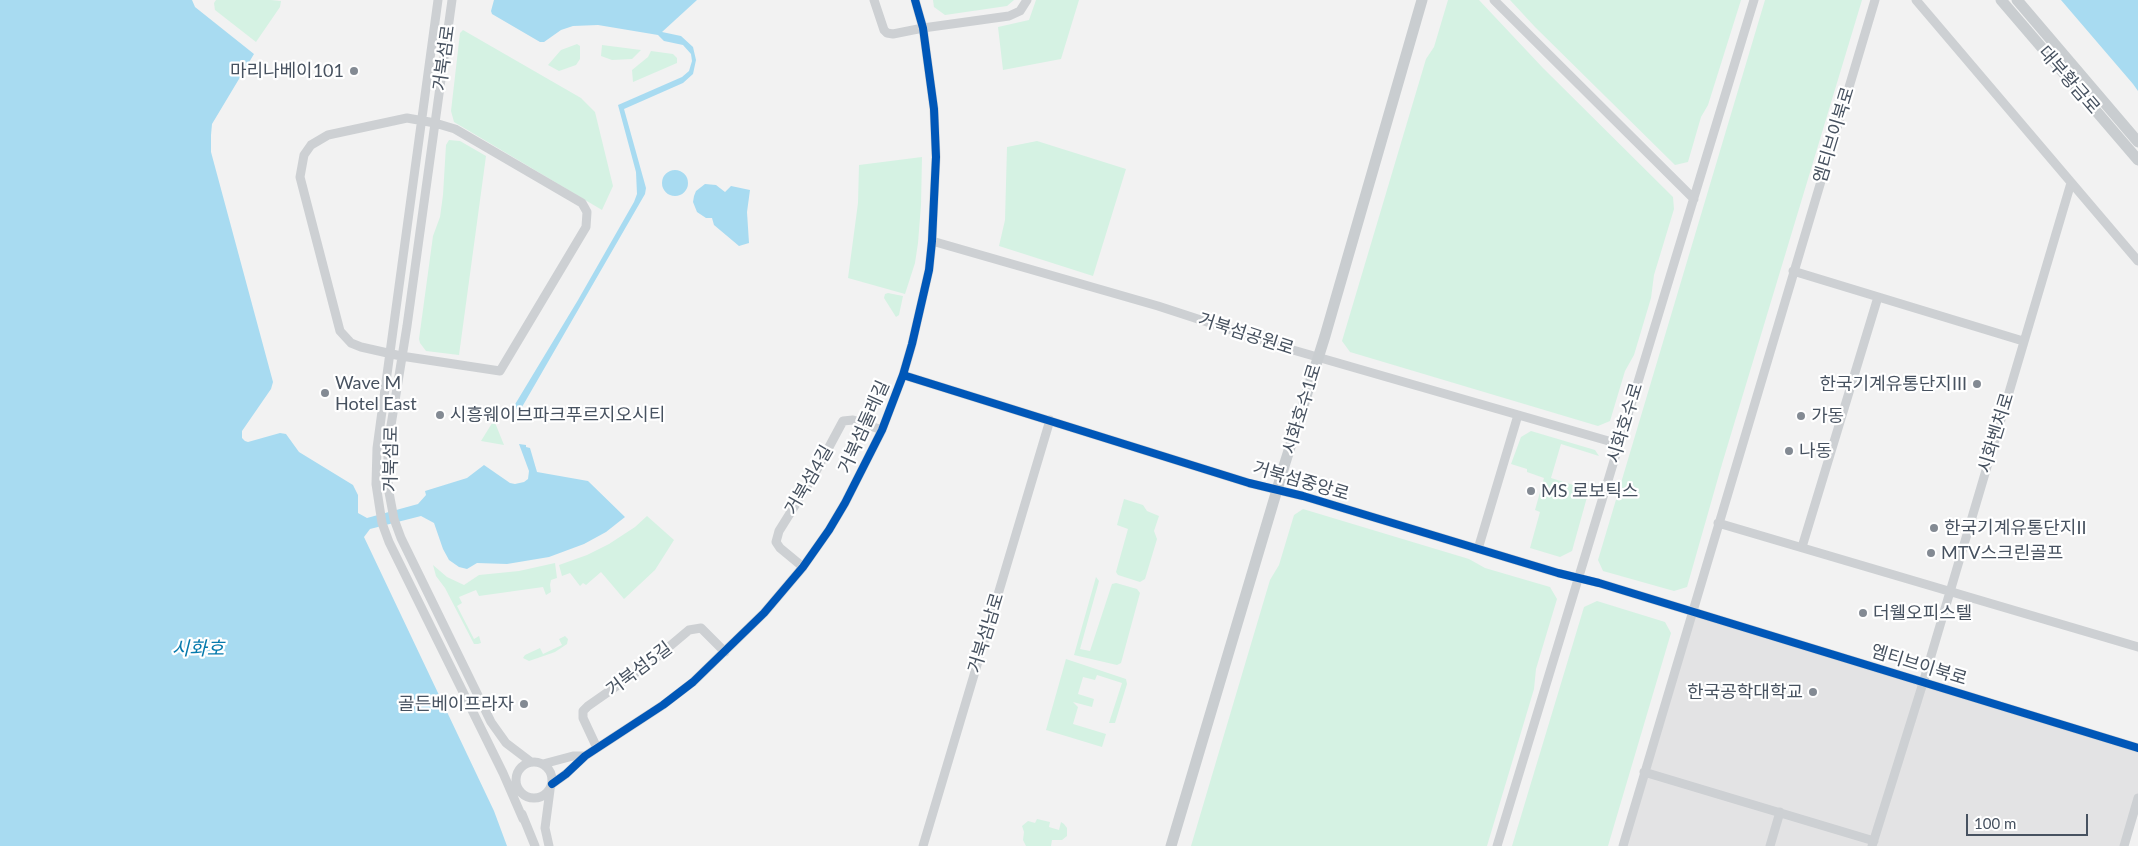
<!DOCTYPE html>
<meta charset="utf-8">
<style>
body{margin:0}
#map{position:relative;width:2138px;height:846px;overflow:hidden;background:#f2f2f2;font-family:Lato,sans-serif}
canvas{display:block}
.scale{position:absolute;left:1966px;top:814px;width:122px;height:22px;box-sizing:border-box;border:2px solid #475260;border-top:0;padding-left:6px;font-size:15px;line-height:18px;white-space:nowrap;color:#475260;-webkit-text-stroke:4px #fff;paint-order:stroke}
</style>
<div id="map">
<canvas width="2138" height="846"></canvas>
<div class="scale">100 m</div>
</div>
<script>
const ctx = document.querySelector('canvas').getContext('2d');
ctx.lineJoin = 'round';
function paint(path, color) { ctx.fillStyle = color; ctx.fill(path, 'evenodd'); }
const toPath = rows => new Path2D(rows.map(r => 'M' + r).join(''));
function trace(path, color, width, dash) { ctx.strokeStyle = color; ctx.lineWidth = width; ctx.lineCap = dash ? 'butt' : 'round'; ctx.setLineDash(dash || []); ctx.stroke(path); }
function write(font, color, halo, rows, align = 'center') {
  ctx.font = font + ' Lato,"Noto Sans KR",sans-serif'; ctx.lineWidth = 4.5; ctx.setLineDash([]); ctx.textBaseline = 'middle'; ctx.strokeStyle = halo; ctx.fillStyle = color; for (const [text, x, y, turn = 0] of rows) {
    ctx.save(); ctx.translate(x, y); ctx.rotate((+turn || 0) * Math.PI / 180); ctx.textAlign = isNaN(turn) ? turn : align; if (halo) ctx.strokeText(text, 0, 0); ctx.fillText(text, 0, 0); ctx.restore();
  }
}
paint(toPath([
 [1692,611,2138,748,2138,798,2124,846,1623,846]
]), '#e3e3e4');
paint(toPath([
 [216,0,271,0,281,1,280,7,256,42,215,10,214,3],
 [933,0,1014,0,1007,6,945,15,934,7],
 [1036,0,1079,0,1061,59,1003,70,998,27,1029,20],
 [1448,0,1479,0,1543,68,1673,197,1674,209,1654,275,1651,298,1634,355,1625,371,1610,421,1598,426,1350,352,1342,341,1426,59,1434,47],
 [1510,0,1741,0,1708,105,1701,117,1688,162,1675,165,1535,27],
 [1765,0,1862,0,1722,464,1687,587,1674,591,1603,571,1598,560],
 [463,30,581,98,595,112,613,186,602,210,454,122,451,111,460,33],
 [577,44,580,46,580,59,576,65,559,71,548,65,561,50],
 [602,45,641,50,632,59,612,60,601,56],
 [651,51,673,54,677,58,677,63,633,82,632,70,648,57],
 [449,140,460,141,486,156,459,355,426,351,420,343,419,339,433,236,440,217,443,195,446,145],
 [1037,141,1126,169,1093,276,999,246,1005,220,1007,147],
 [922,157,921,205,918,243,915,263,905,294,848,278,858,203,859,165],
 [888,293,903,296,899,315,896,317,884,298,885,294],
 [494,420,504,445,481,441],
 [1531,431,1595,450,1599,456,1561,444,1551,478,1589,490,1572,551,1560,557,1530,548,1540,512,1535,510,1544,478,1527,472,1527,469,1511,464,1521,437],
 [1124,499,1143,505,1147,511,1159,516,1154,531,1157,539,1145,579,1140,582,1118,575,1116,572,1128,529,1117,525],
 [1303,509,1469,559,1485,568,1550,587,1557,599,1536,669,1534,689,1487,846,1191,846,1270,580,1279,565,1294,515],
 [647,516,674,540,655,570,624,599,601,572,586,585,583,583,580,586,570,573,562,576,559,565,587,555,609,544,635,527],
 [555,563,557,578,551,580,550,585,551,592,546,595,543,587,479,596,476,590,459,597,462,603,457,606,474,639,479,636,481,643,478,644,474,644,445,588,436,576,433,565,447,577,464,585,479,575,519,571],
 [1096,577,1099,581,1080,649,1090,651,1112,584,1116,583,1137,589,1140,593,1121,663,1117,665,1074,655],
 [1597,601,1665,622,1671,633,1608,846,1512,846,1584,607],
 [565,636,568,639,567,644,555,652,529,661,523,658,525,655,540,648,543,654,562,645,559,639],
 [1066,659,1126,679,1127,684,1115,723,1109,723,1122,683,1097,675,1095,680,1083,677,1078,694,1094,699,1092,707,1073,702,1078,707,1073,724,1106,734,1102,747,1046,730],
 [1037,819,1050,822,1049,827,1059,830,1061,822,1064,824,1067,828,1067,836,1062,840,1052,840,1051,846,1026,846,1023,840,1024,832,1022,826,1028,821,1035,823]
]), '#d5f2e3');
paint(toPath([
 [0,0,192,0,195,7,254,54,212,124,211,135,211,152,273,382,271,389,242,431,242,438,245,441,248,442,280,433,286,434,299,452,353,485,358,495,358,513,367,518,418,504,426,495,425,491,467,478,484,465,510,483,515,484,524,482,528,479,529,471,519,444,526,445,526,447,530,448,537,472,588,481,625,517,606,532,584,544,549,557,507,564,477,563,467,569,459,567,449,560,443,549,434,523,421,516,370,529,364,537,494,811,507,846,0,846],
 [494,0,697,0,662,32,681,36,693,47,696,60,693,74,683,83,624,109,646,188,645,194,522,407,511,411,578,300,634,202,637,194,636,172,618,105,682,77,689,71,692,61,691,54,683,45,664,41,658,35,598,25,573,26,561,30,544,42,540,42,492,14,491,11],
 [2061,0,2138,0,2138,91,2133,84],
 '662 183a13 13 0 1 1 26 0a13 13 0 1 1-26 0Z',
 [705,184,716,185,725,192,731,186,750,190,747,212,749,243,739,246,714,225,712,218,706,218,697,212,693,202,694,196,696,191]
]), '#a8dbf1');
trace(toPath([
 [438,0,377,448,376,484,382,523,389,542,503,773,523,819],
 [452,0,407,326,388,444,388,487,394,519,401,538,491,722,506,743,531,762],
 [874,0,884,30,887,33,893,34,923,28,1009,16,1020,11,1027,0],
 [1494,0,1694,199],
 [1916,0,2138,261],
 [407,118,435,123,455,129,582,203,587,212,586,227,500,371,401,356,361,347,351,343,340,331,300,177,304,155,311,145,328,135,407,118],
 [932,241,1158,306,1293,350,1619,444],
 [1793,271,2023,341],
 [903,375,1249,483,1303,496,1558,573,1599,583,2138,748],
 [1718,523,2138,647],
 [1802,547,1878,297],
 [1478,549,1518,415],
 [803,567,780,548,776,542,779,531,814,475,843,421,853,420,882,430],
 [597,748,583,718,583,711,588,706,651,662,689,630,701,628,725,652],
 '516 780a18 18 0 1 1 36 0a18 18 0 1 1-36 0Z',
 [543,764,573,756,585,756],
 [1644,772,1874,841],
 [552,784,566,774,585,756,663,705,693,682,764,613,803,567,829,530,845,503,882,430,903,375,912,344,929,270,932,241,936,157,934,109,923,28,915,0],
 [522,814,535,846],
 [549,846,545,828,550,790],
 [923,846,1050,420],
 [1497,846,1754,0],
 [1623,846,1875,0],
 [1770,846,1780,812],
 [1872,846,1923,683,2071,183],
 [2124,846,2138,798]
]), '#cdd0d3', 9);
trace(toPath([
 [2001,0,2138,160],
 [2017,0,2138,142],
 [1171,846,1285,463,1325,336,1422,0]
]), '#c9cdd0', 11);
trace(toPath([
 [903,375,1249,483,1303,496,1558,573,1599,583,2138,748],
 [552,784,566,774,585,756,663,705,693,682,764,613,803,567,829,530,845,503,882,430,903,375,912,344,929,270,932,241,936,157,934,109,923,28,915,0]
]), '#0057b8', 8);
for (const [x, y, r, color] of [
 [354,71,5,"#838a93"],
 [1977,384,5,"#838a93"],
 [325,393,5,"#838a93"],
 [440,415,5,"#838a93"],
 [1801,416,5,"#838a93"],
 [1789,451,5,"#838a93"],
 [1531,491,5,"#838a93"],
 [1934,528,5,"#838a93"],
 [1931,553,5,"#838a93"],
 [1863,613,5,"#838a93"],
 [1813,692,5,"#838a93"],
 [524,704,5,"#838a93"]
]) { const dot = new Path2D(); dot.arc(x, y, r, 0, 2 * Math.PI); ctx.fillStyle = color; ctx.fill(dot); trace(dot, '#fff', 2); }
write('18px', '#475260', '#fff', [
 ["거북섬로",444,58,-82],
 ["대부황금로",2069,80,49],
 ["엠티브이북로",1834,135,-73],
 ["거북섬공원로",1246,334,18],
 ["시화호수1로",1302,409,-73],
 ["시화호수로",1625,423,-73],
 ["거북섬둘레길",864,427,-66],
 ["시화벤처로",1996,433,-73],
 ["거북섬로",391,459,-89],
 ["거북섬4길",809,480,-60],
 ["거북섬중앙로",1301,481,16],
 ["거북섬남로",986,633,-73],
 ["엠티브이북로",1919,665,17],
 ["거북섬5길",639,669,-37]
]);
write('18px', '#475260', '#fff', [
 ["마리나베이101",344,71,"right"],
 ["Wave M",335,383],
 ["Hotel East",335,404],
 ["한국기계유통단지III",1967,384,"right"],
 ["시흥웨이브파크푸르지오시티",450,415],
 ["가동",1811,416],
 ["나동",1799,451],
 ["MS 로보틱스",1541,491],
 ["한국기계유통단지II",1944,528],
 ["MTV스크린골프",1941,553],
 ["더웰오피스텔",1873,613],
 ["한국공학대학교",1803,692,"right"],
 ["골든베이프라자",514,704,"right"]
], 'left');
write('italic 19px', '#067aad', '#fff', [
 ["시화호",198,649]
]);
</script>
